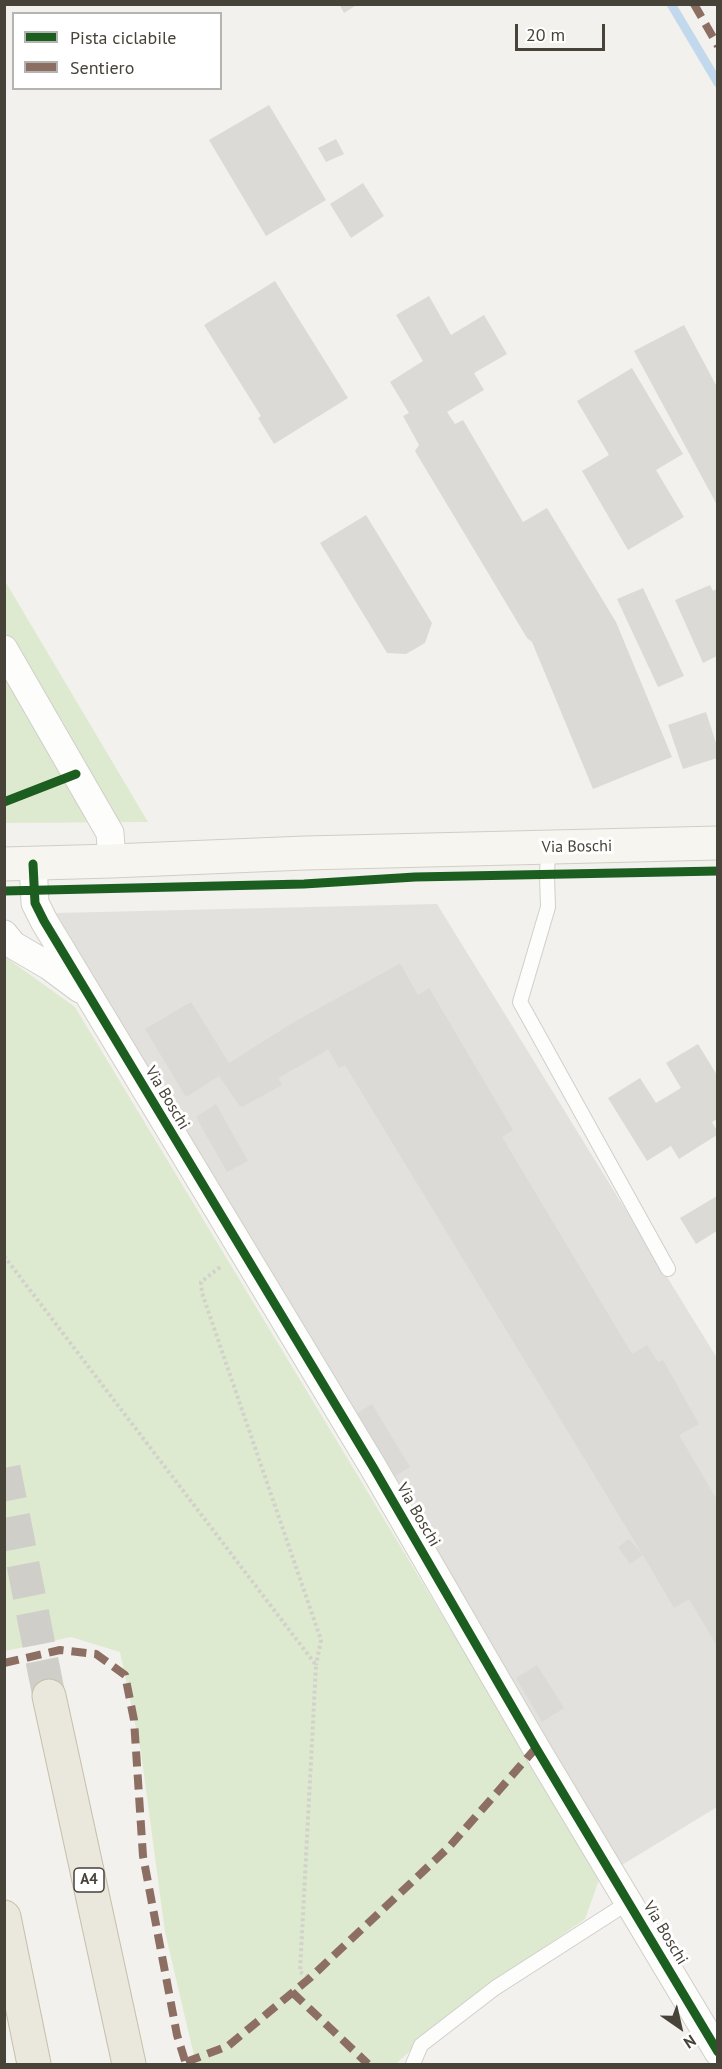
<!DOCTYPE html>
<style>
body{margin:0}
#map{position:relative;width:722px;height:2069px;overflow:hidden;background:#f2f1ed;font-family:"PT Sans",sans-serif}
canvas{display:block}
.frame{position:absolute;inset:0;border:6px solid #474339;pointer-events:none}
.legend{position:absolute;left:12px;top:12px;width:210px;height:78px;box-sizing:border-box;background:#fff;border:2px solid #b5b4b0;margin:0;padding:8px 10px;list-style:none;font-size:18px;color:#474339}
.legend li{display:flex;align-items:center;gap:12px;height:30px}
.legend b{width:30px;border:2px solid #b5b4b0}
.north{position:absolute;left:650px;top:1997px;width:60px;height:60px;-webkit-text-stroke:4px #fff;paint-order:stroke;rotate:146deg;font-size:16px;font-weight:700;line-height:24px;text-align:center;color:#474339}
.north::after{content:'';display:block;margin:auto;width:21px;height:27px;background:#474339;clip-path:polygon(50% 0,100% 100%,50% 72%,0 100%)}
.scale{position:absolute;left:515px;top:24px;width:90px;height:27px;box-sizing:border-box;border:3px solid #474339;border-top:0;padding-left:8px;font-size:18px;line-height:21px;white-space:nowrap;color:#474339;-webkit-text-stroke:4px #fff;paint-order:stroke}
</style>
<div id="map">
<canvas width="722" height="2069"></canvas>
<div class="frame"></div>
<ul class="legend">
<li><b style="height:8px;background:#1b5e20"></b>Pista ciclabile</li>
<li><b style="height:8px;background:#8d6e63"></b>Sentiero</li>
</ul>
<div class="north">N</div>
<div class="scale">20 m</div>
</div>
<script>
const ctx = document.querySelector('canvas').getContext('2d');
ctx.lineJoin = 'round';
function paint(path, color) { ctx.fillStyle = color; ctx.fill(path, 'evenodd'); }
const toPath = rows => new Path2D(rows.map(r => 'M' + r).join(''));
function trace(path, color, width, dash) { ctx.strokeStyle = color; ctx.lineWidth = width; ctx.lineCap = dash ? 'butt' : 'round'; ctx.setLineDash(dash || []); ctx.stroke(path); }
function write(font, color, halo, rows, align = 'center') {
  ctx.font = font + ' "PT Sans",sans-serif'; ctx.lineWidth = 6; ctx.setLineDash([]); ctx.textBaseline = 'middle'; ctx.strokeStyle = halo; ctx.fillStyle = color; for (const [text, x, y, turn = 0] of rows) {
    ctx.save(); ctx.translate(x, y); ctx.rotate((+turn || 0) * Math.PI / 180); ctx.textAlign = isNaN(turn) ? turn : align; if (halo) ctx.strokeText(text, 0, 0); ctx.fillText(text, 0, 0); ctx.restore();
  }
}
paint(toPath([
 [437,904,717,1358,717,1807,622,1865,56,913]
]), '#e3e1dd');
paint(toPath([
 [5,581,148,822,5,823],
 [4,956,75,1007,600,1877,585,1919,456,2009,398,2062,397,2064,196,2064,165,1932,141,1752,120,1652,71,1637,5,1651]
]), '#deeacf');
trace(toPath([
 [671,4,718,83]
]), '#c2d8ec', 9);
paint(toPath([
 [339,4,358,4,344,13],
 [269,105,326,200,266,236,209,140],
 [336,139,344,154,326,162,318,148],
 [363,183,384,216,351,238,330,204],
 [275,281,348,398,274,444,258,418,261,416,204,325],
 [429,296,451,335,484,315,507,354,474,373,484,390,447,412,455,424,463,420,523,522,547,508,616,622,672,757,593,789,532,642,527,638,415,451,419,445,403,416,409,413,390,382,423,361,396,315],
 [684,325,717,387,717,505,634,351],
 [632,368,683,454,656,470,684,517,628,550,582,471,609,455,577,401],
 [366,515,432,623,425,643,406,654,387,653,320,543],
 [710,585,713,591,717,589,717,656,703,663,675,600],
 [643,588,684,676,658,687,617,599],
 [706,712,717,746,717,758,683,769,668,725],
 [399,964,401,965,418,995,429,988,513,1130,502,1137,632,1354,647,1345,658,1362,663,1360,699,1424,679,1435,717,1500,717,1646,689,1599,674,1608,643,1555,630,1564,618,1547,629,1539,643,1555,345,1065,339,1068,328,1049,319,1055,278,1078,282,1085,242,1107,239,1105,219,1076,186,1097,145,1029,191,1002,229,1063,294,1022],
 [698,1044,717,1075,717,1119,712,1122,717,1131,717,1135,679,1159,671,1146,647,1161,608,1098,640,1078,656,1103,681,1088,666,1063],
 [216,1104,248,1161,227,1172,196,1117],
 [717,1196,717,1231,696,1244,680,1218],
 [372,1404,410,1467,394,1477,356,1414],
 [537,1665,564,1708,542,1722,516,1678]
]), '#dcdad6');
trace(toPath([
 [4,1468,49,1696]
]), '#d0cec9', 33, [33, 16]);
const service = toPath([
 [548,848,547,876,548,907,520,1002,668,1269],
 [413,2064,421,2045,495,1988,629,1902]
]);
const minor = toPath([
 [4,649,110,833,112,861],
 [33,864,35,903,44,921,373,1467,536,1748,718,2052],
 [4,934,13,945,49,966,80,989]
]);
const secondary = toPath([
 [4,864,112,861,305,853,718,843]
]);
const motorway = toPath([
 [49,1696,129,2064],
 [4,1917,34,2064]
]);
trace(service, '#d0cfcb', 16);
trace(minor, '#d0cfcb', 29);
trace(secondary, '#d0cec4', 35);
trace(motorway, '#c7bfaa', 35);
trace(toPath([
 [4,1256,316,1665,300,1972,310,1978],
 [220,1267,201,1282,202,1293,321,1640,316,1665]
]), '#d2d1cb', 4, [3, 3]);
trace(service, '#fdfdfc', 14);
trace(minor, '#fdfdfc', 27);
trace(secondary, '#f6f5f0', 33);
trace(motorway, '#eae7dc', 33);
trace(toPath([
 [694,4,718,46],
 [4,1663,60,1650,96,1654,125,1675,134,1720,143,1856,177,2035,186,2064],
 [292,1992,368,2064],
 [186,2062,228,2046,310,1978,449,1847,536,1748]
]), '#8d6e63', 8, [15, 8]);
trace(toPath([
 [4,802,76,774],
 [33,864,35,903,44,921,373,1467,536,1748,718,2052],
 [4,891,304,884,415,877,718,871]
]), '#1b5e20', 9);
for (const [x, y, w] of [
 [89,1880,30]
]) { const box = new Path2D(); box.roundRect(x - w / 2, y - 12, w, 24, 4.5); ctx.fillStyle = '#fff'; ctx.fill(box); trace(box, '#474339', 1.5); }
write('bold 15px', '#474339', null, [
 ["A4",89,1880]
]);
write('16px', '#474339', '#fff', [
 ["Via Boschi",577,847,-1],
 ["Via Boschi",167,1098,59],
 ["Via Boschi",418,1515,60],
 ["Via Boschi",665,1933,59]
]);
</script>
